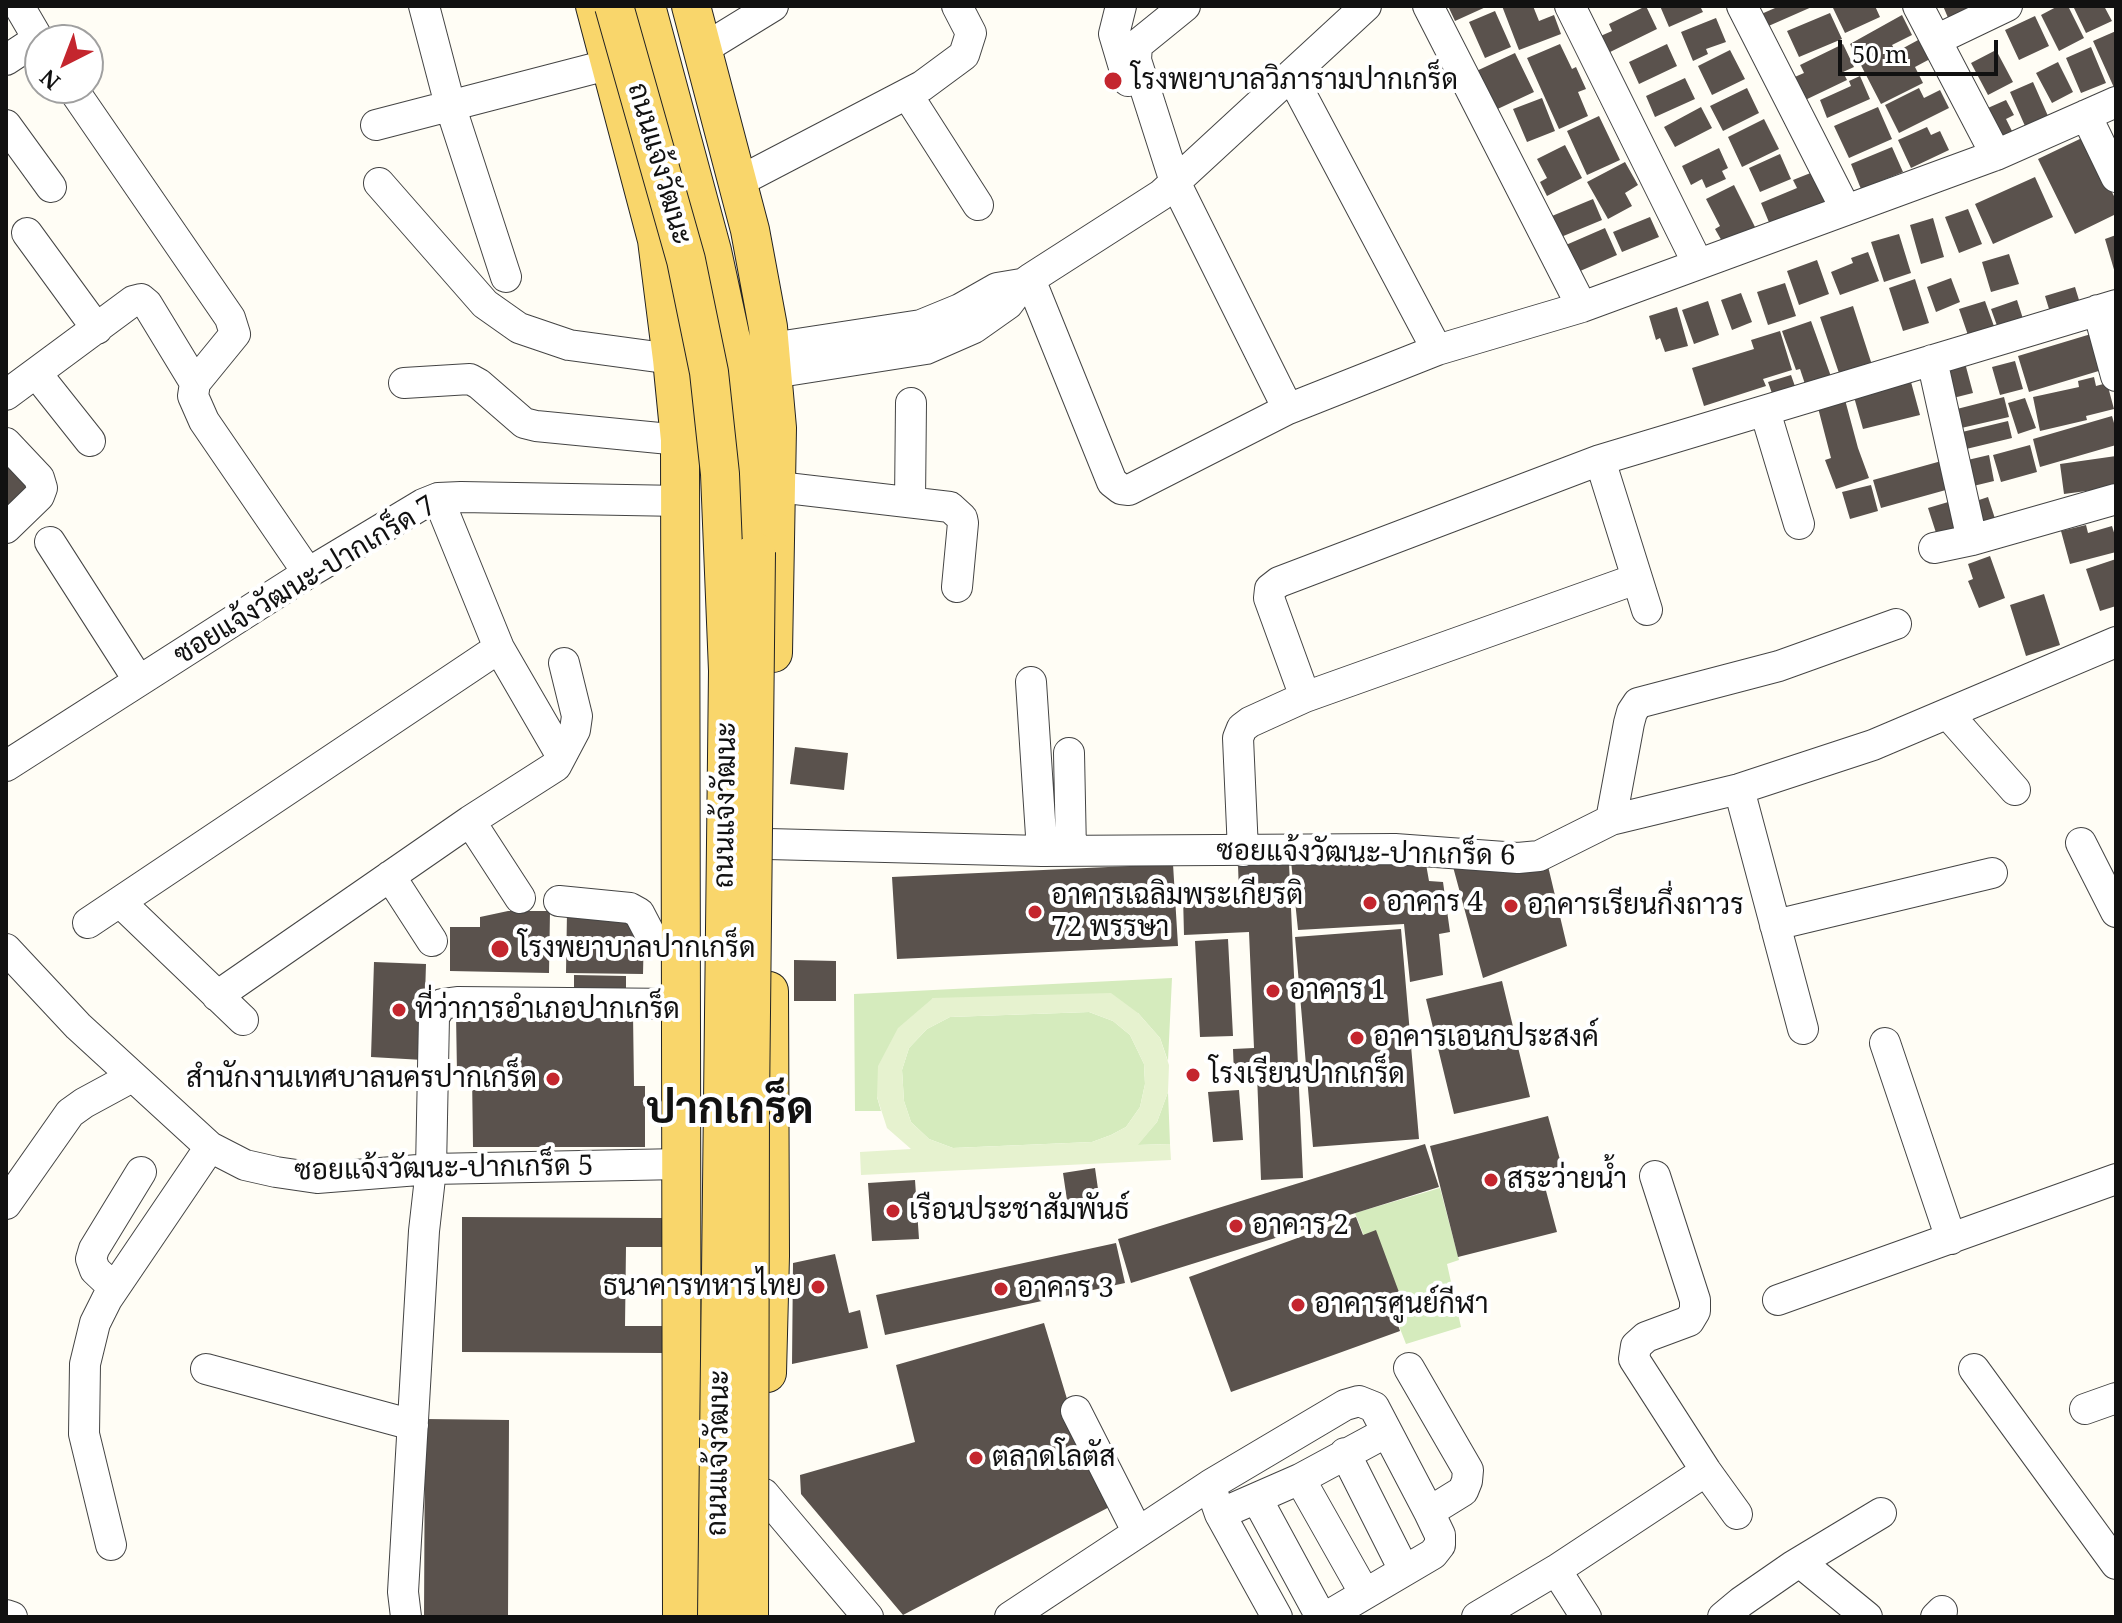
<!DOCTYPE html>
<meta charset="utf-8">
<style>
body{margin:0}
#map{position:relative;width:2122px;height:1623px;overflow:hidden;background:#fffdf5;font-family:"Noto Serif",serif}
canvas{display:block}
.frame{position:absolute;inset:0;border:8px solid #111;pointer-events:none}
.north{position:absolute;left:24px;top:24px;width:80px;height:80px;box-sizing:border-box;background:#fff;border:2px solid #a0a0a0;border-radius:50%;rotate:222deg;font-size:22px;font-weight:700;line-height:32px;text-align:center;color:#111}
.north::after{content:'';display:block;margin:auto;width:28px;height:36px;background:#c4262e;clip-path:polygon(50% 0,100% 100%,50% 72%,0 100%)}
.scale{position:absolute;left:1838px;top:40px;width:160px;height:36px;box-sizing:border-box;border:4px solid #111;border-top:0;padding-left:10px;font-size:24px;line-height:28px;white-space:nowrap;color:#111;-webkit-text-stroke:6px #fff;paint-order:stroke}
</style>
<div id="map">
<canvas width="2122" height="1623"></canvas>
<div class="frame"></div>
<div class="north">N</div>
<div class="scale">50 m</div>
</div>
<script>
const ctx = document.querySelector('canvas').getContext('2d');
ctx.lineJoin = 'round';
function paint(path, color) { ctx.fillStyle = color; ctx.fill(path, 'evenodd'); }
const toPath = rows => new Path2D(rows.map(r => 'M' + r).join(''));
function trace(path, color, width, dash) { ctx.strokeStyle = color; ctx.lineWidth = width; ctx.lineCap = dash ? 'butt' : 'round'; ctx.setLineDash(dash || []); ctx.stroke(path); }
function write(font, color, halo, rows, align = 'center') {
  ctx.font = font + ' "Noto Serif",Sarabun,serif'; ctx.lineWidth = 8; ctx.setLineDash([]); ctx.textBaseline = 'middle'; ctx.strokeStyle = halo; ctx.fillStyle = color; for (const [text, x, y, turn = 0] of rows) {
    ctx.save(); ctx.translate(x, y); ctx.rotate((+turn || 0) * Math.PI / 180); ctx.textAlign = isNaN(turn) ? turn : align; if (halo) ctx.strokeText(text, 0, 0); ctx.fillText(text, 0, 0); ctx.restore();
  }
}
paint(toPath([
 [1172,978,1168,1061,1160,1038,1138,1013,933,998,877,1097,881,1111,855,1111,854,994],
 [1089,1012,1113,1021,1130,1035,1144,1064,1145,1084,1140,1107,1126,1127,1111,1135,1092,1142,953,1148,929,1139,911,1122,904,1101,902,1070,909,1048,927,1029,950,1017],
 [1168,1092,1170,1144,1137,1145,1157,1122],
 [1440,1188,1459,1260,1447,1264,1461,1327,1406,1344,1355,1213]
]), '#d5ebbd');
paint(toPath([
 [1111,993,1138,1013,1160,1038,1169,1065,1168,1092,1157,1122,1138,1145,1170,1144,1171,1160,861,1175,860,1152,911,1149,887,1128,877,1097,878,1066,898,1028,933,998],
 [1089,1012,1113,1021,1130,1035,1144,1064,1145,1084,1140,1107,1126,1127,1111,1135,1092,1142,953,1148,929,1139,911,1122,904,1101,902,1070,909,1048,927,1029,950,1017]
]), '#e6f2cf');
paint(toPath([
 [1448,6,1488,6,1455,21],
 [1502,6,1533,6,1539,21,1554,15,1561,34,1519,50],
 [1646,6,1657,29,1604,55,1596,38,1612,31,1609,24],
 [1660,6,1700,6,1703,12,1669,27],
 [1774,6,1814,6,1764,28,1759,15,1775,8],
 [1837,6,1875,6,1880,17,1845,33,1833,8],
 [1943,6,1978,6,1949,20],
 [2058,6,2068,6,2084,38,2059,51,2041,15],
 [2073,6,2104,6,2112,21,2086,33],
 [1495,11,1511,47,1485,58,1469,22],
 [1830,13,1842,39,1799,57,1787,31],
 [1902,15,1912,35,1892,45,1896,52,1920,39,1930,59,1915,67,1923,83,1881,104,1850,44],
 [2035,16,2049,46,2019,60,2005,30],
 [1716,18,1726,42,1706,49,1708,54,1693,61,1681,32],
 [2116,31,2116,92,2093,41],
 [1560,44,1572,69,1576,67,1586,89,1578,92,1588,116,1559,129,1527,58],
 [1667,44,1677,66,1639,84,1629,62],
 [1843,44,1854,67,1843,72,1847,80,1801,102,1790,79,1804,73,1800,65],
 [2091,47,2106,83,2081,93,2066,58],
 [1730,50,1745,79,1712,95,1698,66],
 [1996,50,2013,82,1988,95,1971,63],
 [1515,53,1534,92,1489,113,1470,74],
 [2058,62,2073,92,2052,103,2036,73],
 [1860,76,1870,99,1827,118,1820,100,1851,86,1849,81],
 [1685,78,1695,99,1655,117,1646,96],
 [2033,82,2048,116,2025,126,2010,92],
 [1747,88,1759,113,1723,131,1710,106],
 [1919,88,1924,98,1940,90,1949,108,1899,133,1885,105],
 [1542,98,1555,131,1527,142,1513,109],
 [2006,100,2014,115,2006,119,2013,133,1995,141,1981,111],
 [1701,107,1712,128,1675,147,1664,127],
 [1878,107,1892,139,1849,158,1834,126],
 [1599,116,1620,160,1587,175,1567,131],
 [1764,119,1779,149,1742,167,1728,137],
 [1927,127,1931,135,1940,131,1949,150,1911,168,1898,140],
 [2084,137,2116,200,2116,214,2075,234,2038,159],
 [1565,145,1582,178,1547,196,1540,182,1547,178,1537,159],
 [1892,147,1903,172,1861,189,1851,164],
 [1719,148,1728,168,1722,171,1726,179,1706,188,1702,179,1691,185,1682,166],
 [1780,154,1791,179,1760,192,1749,168],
 [1625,162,1638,185,1625,193,1632,206,1608,219,1587,182],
 [1813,172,1828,209,1773,232,1761,203,1797,188,1793,180],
 [2035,177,2053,217,1993,244,1975,204],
 [1734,185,1755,227,1723,243,1715,229,1720,226,1706,199],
 [1593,199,1602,220,1561,237,1552,216],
 [1968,209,1982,244,1959,253,1945,217],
 [1650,217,1659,237,1622,252,1613,232],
 [1933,218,1944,257,1921,264,1910,225],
 [1605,228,1617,255,1571,275,1559,248],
 [1899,234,1911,273,1884,282,1871,242],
 [2116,235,2116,273,2115,273,2105,239],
 [1868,252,1879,281,1840,295,1831,272,1853,263,1851,258],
 [2009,254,2019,284,1991,292,1982,262],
 [1817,260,1829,294,1799,305,1787,271],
 [1951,278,1960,302,1936,312,1927,287],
 [1915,279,1929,323,1903,331,1889,288],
 [1785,283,1796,316,1768,325,1757,292],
 [2075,287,2083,313,2053,322,2045,296],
 [1741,293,1752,322,1732,330,1721,300],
 [2017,300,2025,325,2000,334,1991,309],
 [1708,301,1719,335,1694,344,1682,310],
 [1985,301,1995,329,1969,338,1959,309],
 [1853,306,1873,368,1841,379,1820,317],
 [1677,307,1688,346,1665,352,1660,338,1656,340,1649,316],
 [1811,321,1833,382,1807,390,1800,369,1796,370,1782,331],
 [1780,331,1792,370,1763,379,1766,386,1704,406,1692,368,1754,349,1751,340],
 [2091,334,2102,370,2029,392,2018,356],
 [2015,361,2023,389,2000,395,1992,367],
 [1965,363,1973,393,1949,399,1942,369],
 [1791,375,1797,392,1774,399,1768,382],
 [2094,377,2096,386,2107,383,2114,409,2086,416,2087,420,2040,431,2033,397,2079,387,2078,381],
 [1911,382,1920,415,1863,429,1854,397],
 [1844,396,1858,448,1869,478,1836,489,1825,460,1831,458,1817,404],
 [2004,397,2009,417,1957,429,1953,410],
 [2025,398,2036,428,2018,434,2008,403],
 [2112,416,2116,430,2116,445,2040,467,2033,439],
 [2008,421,2012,438,1962,450,1958,433],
 [2030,445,2037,472,2001,482,1993,455],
 [6,450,37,482,6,511],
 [1989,455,1994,481,1965,488,1959,462],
 [2116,456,2116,487,2064,494,2060,464],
 [1945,460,1953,488,1881,508,1873,480],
 [1871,485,1878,511,1850,519,1842,492],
 [1988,497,1998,528,1976,534,1967,504],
 [1955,500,1965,530,1938,539,1928,508],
 [2086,525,2088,533,2112,526,2116,539,2116,552,2070,564,2061,531],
 [1990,556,2005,598,1979,608,1968,581,1973,579,1968,564],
 [2116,559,2116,606,2100,611,2086,569],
 [2044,594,2060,645,2026,656,2010,605],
 [795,747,848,753,844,790,790,784],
 [1291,861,1426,864,1429,881,1443,882,1450,932,1439,934,1443,975,1410,982,1404,924,1298,930],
 [1289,863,1303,1178,1261,1180,1257,1074,1234,1075,1233,1049,1254,1048,1249,932,1184,935,1183,895,1239,893,1238,865],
 [1452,863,1548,866,1567,946,1483,978],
 [1173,864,1178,946,897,959,892,877],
 [508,911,550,911,549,973,450,971,450,927,480,927,480,917],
 [567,912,628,914,644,929,643,974,566,973],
 [1401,929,1419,1139,1313,1147,1295,937],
 [1228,939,1233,1036,1200,1037,1195,941],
 [794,960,836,961,836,1001,794,1001],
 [374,962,426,964,423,1060,371,1057],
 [574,975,626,976,626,996,574,995],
 [1502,981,1530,1097,1454,1114,1426,999],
 [456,1014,633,1014,634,1086,645,1086,645,1147,473,1147,472,1073,457,1073],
 [1239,1090,1243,1140,1213,1142,1208,1092],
 [1548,1116,1562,1167,1541,1172,1557,1232,1458,1257,1430,1146],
 [1425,1144,1439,1187,1131,1283,1118,1239],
 [1095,1168,1099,1196,1067,1200,1063,1173],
 [915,1180,919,1239,872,1241,868,1183],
 [462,1217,662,1218,662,1247,626,1247,625,1326,662,1326,662,1353,462,1352],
 [1356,1217,1363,1235,1376,1230,1403,1303,1392,1307,1400,1331,1231,1392,1189,1277],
 [1116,1243,1125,1283,885,1335,876,1295],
 [835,1254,849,1313,860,1310,868,1348,792,1364,793,1263],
 [1044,1323,1074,1422,1117,1503,903,1615,801,1494,800,1475,915,1442,896,1365],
 [425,1419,509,1420,508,1617,424,1617]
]), '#5a524d');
const minor = toPath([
 [19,6,40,42],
 [424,6,450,105,506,277],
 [1121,6,1114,34,1128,81],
 [1185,6,1137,45,1136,60,1175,182,1288,409],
 [1428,6,1582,307],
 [1570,6,1698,264],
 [1742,6,1846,210],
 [1918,6,1996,155],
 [1936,40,2007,6],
 [703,49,773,6],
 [6,60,38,39],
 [1292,77,1437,350],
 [72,88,230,318,235,334,195,383,193,396,204,421,308,573],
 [907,94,978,205],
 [2086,115,2116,177],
 [6,125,51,187],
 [376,125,611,64],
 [738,182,922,86,964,55,971,33,957,6],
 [379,183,485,304,519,328,569,345,672,359],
 [27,233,97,329],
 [1030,279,1112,482,1121,489,1129,490,1288,409,1437,350,1582,307,1996,155,2116,102],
 [2098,310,2116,376],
 [771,348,921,325,960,309,997,288,1021,284],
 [1932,360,1972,540],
 [36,373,90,441],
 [773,373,926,349,974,328,1008,304,1023,284,1030,279,1161,195,1366,6],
 [404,383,470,379,479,384,524,423,536,426,680,440],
 [6,395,133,301,141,299,147,304,195,383],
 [1765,411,1799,524],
 [6,443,39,478,42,488,39,496,6,528],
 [1600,460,1647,610],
 [778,487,950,507,962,518,963,523,957,587],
 [438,498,499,648,561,755],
 [910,502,911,403],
 [50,542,139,681],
 [1934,548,1972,540,2116,499],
 [1031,682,1042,851],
 [1305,697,1269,598,1270,589,1279,582,1600,460,2116,305],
 [1948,714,2015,790],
 [1069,753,1071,851],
 [6,766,308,573,423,504,438,498,461,497,681,501],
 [1739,789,1803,1029],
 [1611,820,1629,723,1632,712,1638,703,1779,666,1896,624],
 [470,821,520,898],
 [2081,843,2116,912],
 [768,844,1042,851,1395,849,1518,858,1539,856,1611,820,1739,789,1873,745,2116,642],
 [1243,851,1238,738,1242,728,1250,722,1305,697,1636,579],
 [390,876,432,941],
 [559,901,630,908,639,913,651,936,657,941,681,943],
 [120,902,243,1020],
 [88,923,499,648],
 [1775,925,1992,873],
 [6,949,78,1026,210,1147,245,1165,276,1172,317,1178,431,1169,681,1164],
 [217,996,470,821,556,766,575,730,577,716,564,663],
 [1885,1043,1951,1239],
 [1655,1176,1695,1300,1695,1311,1689,1321,1646,1337,1636,1346,1634,1359,1706,1471,1737,1514],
 [6,1204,70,1113,84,1103,132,1077],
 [114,1288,95,1270,91,1259,94,1249,141,1172],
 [1778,1300,2116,1179],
 [206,1369,413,1425],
 [1974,1369,2116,1564],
 [2085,1409,2116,1398],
 [1076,1411,1137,1531],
 [1345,1453,1404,1570],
 [1300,1479,1365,1594],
 [1210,1485,1345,1405,1359,1401,1374,1407,1429,1512],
 [764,1494,868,1617],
 [1257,1499,1321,1617],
 [1220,1514,1277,1617],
 [111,1545,84,1434,85,1364,95,1323,107,1299,210,1147],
 [1801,1563,1867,1617],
 [1556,1570,1586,1617],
 [6,1615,12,1617],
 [406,1617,403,1592,424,1231,431,1169,434,1017,442,1004,457,1002,681,1004],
 [1010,1617,1210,1485,1220,1514,1300,1479,1387,1432],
 [1326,1617,1433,1554,1440,1545,1440,1535,1429,1512,1463,1491,1467,1481,1468,1470,1409,1368],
 [1477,1617,1556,1570,1706,1471],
 [1723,1617,1741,1602,1793,1566,1881,1513],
 [1936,1617,1942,1611]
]);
const major = toPath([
 [595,6,657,240,672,359,680,440,682,1617],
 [646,6,712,251,737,367,750,458,754,523],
 [691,6,750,230,768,327,777,428,773,653],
 [767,1373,770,1256,769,991]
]);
trace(minor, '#444', 32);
trace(major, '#222', 40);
trace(minor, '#fff', 30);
trace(major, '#f9d66b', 38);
const majorBridge = toPath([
 [614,6,686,260,709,372,720,474,728,671,717,1617],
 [749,1617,750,1104,756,552]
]);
trace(majorBridge, '#222', 40, []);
trace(majorBridge, '#f9d66b', 38);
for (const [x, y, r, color] of [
 [1113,81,10,"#c4262e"],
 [1370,903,8,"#c4262e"],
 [1511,906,8,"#c4262e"],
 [1035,912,8,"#c4262e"],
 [500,949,10,"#c4262e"],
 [1273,991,8,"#c4262e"],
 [399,1010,8,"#c4262e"],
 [1357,1038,8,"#c4262e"],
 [1193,1075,8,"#c4262e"],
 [553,1079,8,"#c4262e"],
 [1491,1180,8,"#c4262e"],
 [893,1211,8,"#c4262e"],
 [1236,1226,8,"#c4262e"],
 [818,1287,8,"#c4262e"],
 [1001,1289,8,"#c4262e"],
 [1298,1305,8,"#c4262e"],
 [976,1458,8,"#c4262e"]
]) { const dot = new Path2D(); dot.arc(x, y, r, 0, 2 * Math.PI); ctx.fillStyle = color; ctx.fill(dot); trace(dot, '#fff', 3); }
write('28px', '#111', '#fff', [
 ["โรงพยาบาลวิภารามปากเกร็ด",1131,81],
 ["อาคารเฉลิมพระเกียรติ",1051,896],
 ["72 พรรษา",1051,928],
 ["อาคาร 4",1386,903],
 ["อาคารเรียนกึ่งถาวร",1527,906],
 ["โรงพยาบาลปากเกร็ด",518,949],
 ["อาคาร 1",1289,991],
 ["ที่ว่าการอำเภอปากเกร็ด",415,1010],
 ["อาคารเอนกประสงค์",1373,1038],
 ["โรงเรียนปากเกร็ด",1209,1075],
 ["สำนักงานเทศบาลนครปากเกร็ด",537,1079,"right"],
 ["สระว่ายน้ำ",1507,1180],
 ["เรือนประชาสัมพันธ์",909,1211],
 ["อาคาร 2",1252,1226],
 ["ธนาคารทหารไทย",802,1287,"right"],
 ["อาคาร 3",1017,1289],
 ["อาคารศูนย์กีฬา",1314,1305],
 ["ตลาดโลตัส",992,1458]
], 'left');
write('28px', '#111', '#fff', [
 ["ถนนแจ้งวัฒนะ",659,164,74],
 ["ซอยแจ้งวัฒนะ-ปากเกร็ด 7",305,581,-31],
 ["ถนนแจ้งวัฒนะ",726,805,-89],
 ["ซอยแจ้งวัฒนะ-ปากเกร็ด 6",1366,854,1],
 ["ซอยแจ้งวัฒนะ-ปากเกร็ด 5",444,1169,-1],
 ["ถนนแจ้งวัฒนะ",719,1453,-89]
]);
write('bold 44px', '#111', '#fff', [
 ["ปากเกร็ด",730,1110]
]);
</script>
